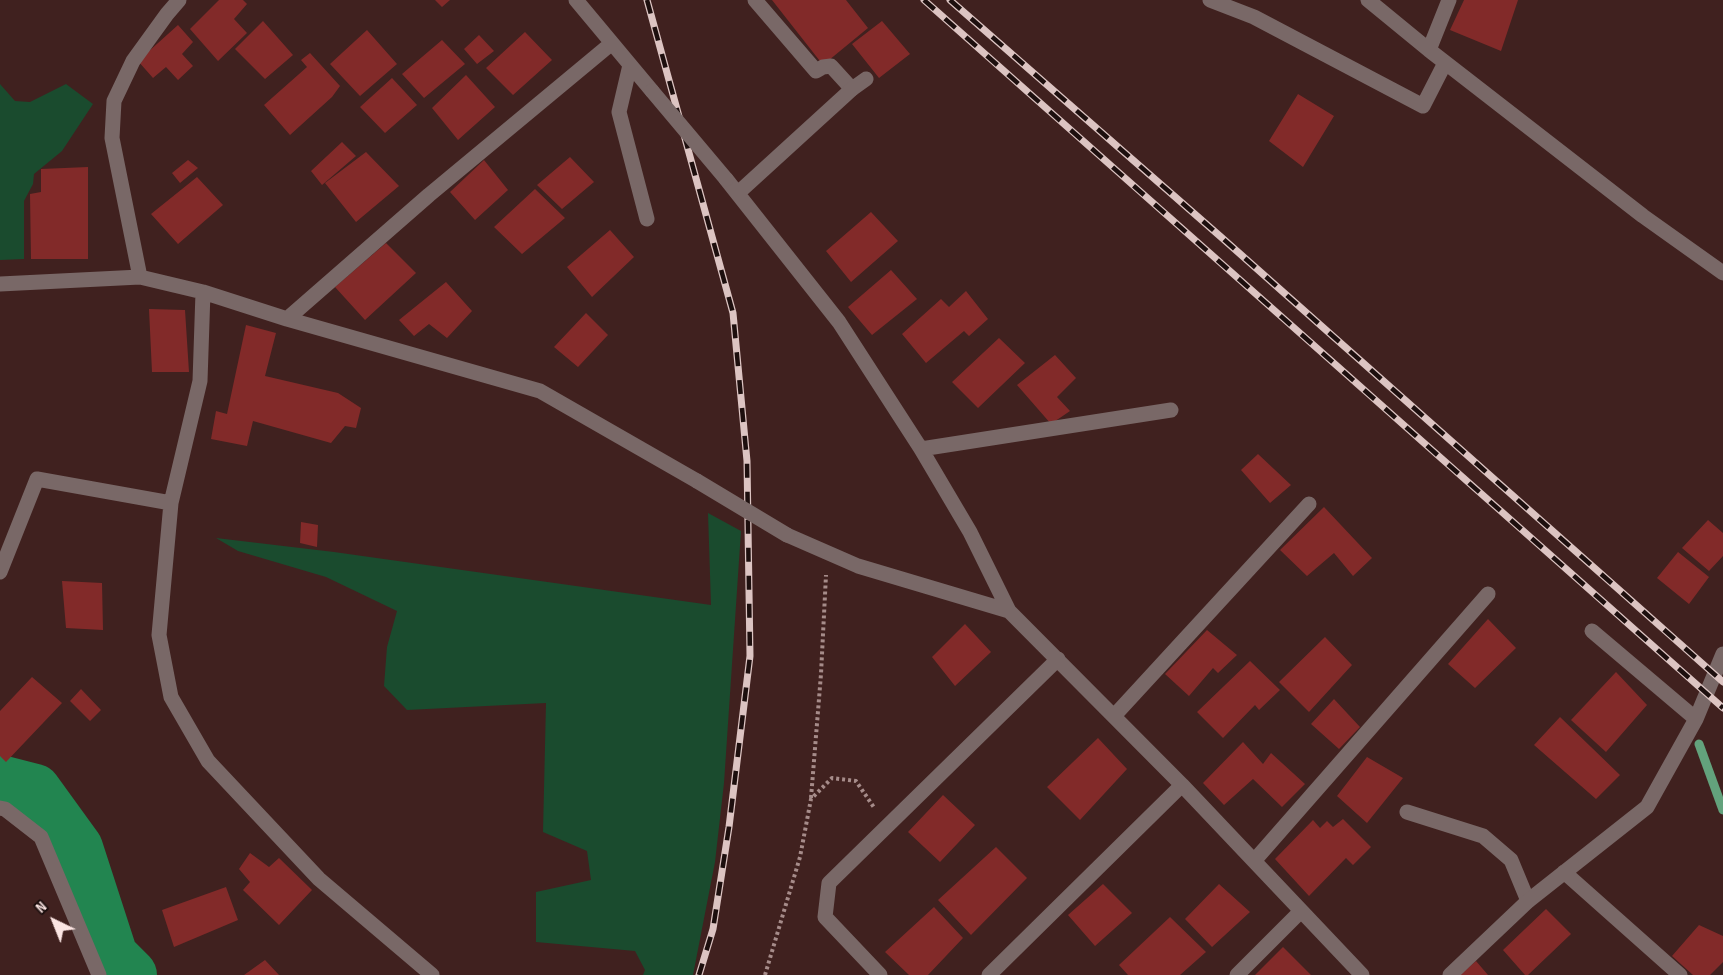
<!DOCTYPE html>
<style>
body{margin:0}
#map{position:relative;width:1723px;height:975px;overflow:hidden;background:#40211f;font-family:"Sofia Sans Condensed",sans-serif}
canvas{display:block}
.north{position:absolute;left:24px;top:891px;width:60px;height:60px;-webkit-text-stroke:4px #1d0f0e;paint-order:stroke;rotate:317deg;font-size:16px;font-weight:700;line-height:24px;text-align:center;color:#fbe5e3}
.north::after{content:'';display:block;margin:auto;width:21px;height:27px;background:#fbe5e3;clip-path:polygon(50% 0,100% 100%,50% 72%,0 100%)}
</style>
<div id="map">
<canvas width="1723" height="975"></canvas>
<div class="north">N</div>
</div>
<script>
const ctx = document.querySelector('canvas').getContext('2d');
ctx.lineJoin = 'round';
function paint(path, color) { ctx.fillStyle = color; ctx.fill(path, 'evenodd'); }
const toPath = rows => new Path2D(rows.map(r => 'M' + r).join(''));
function trace(path, color, width, dash) { ctx.strokeStyle = color; ctx.lineWidth = width; ctx.lineCap = dash ? 'butt' : 'round'; ctx.setLineDash(dash || []); ctx.stroke(path); }
paint(toPath([
 [0,84,15,101,30,102,66,84,93,104,62,151,34,174,33,184,24,201,24,259,0,260],
 [708,513,741,531,724,783,715,862,693,975,643,975,645,970,635,951,536,942,536,892,591,880,587,851,543,832,546,703,407,710,384,686,387,647,397,611,326,577,238,551,216,538,334,552,711,605]
]), '#1a4b2e');
trace(toPath([
 [1699,744,1723,810]
]), '#63a27c', 9);
trace(toPath([
 [0,781,35,790,77,848,112,956,131,975]
]), '#228550', 52);
paint(toPath([
 [219,0,243,0,247,4,234,19,247,33,218,61,190,29],
 [435,0,450,0,442,7],
 [772,0,846,0,868,28,823,65],
 [1464,0,1518,0,1501,51,1450,30],
 [263,21,293,55,265,79,235,49],
 [882,21,910,54,879,78,852,44],
 [178,25,193,42,182,54,193,66,178,80,166,67,153,78,138,61],
 [367,30,397,64,360,96,330,64],
 [525,32,552,60,513,95,486,68],
 [479,35,494,51,477,64,464,49],
 [442,40,465,64,424,98,402,74],
 [310,53,340,86,332,97,290,135,264,105,307,67,301,60],
 [466,75,495,107,458,140,432,108],
 [392,78,417,105,385,133,360,107],
 [1298,94,1334,116,1303,167,1269,141],
 [342,142,356,156,322,185,311,171],
 [366,152,399,186,356,222,325,183],
 [570,157,594,182,562,209,537,185],
 [188,160,198,168,180,183,172,173],
 [484,160,508,190,475,220,450,192],
 [88,167,88,259,31,259,30,194,41,192,41,169],
 [197,177,223,205,178,244,151,214],
 [535,189,565,218,522,254,494,227],
 [871,212,898,241,851,282,826,251],
 [610,230,634,257,592,297,567,267],
 [386,243,416,273,365,320,335,287],
 [891,270,917,299,872,335,848,307],
 [446,282,472,311,447,338,429,324,414,336,399,320],
 [966,291,988,319,969,336,964,331,926,363,902,334,941,299,949,307],
 [149,309,185,310,189,372,152,372],
 [586,313,608,335,578,367,554,347],
 [246,325,276,333,265,376,338,393,361,408,356,428,345,426,331,443,253,421,247,446,211,439,216,411,227,414],
 [999,338,1025,363,978,408,952,382],
 [1055,355,1076,378,1057,397,1070,411,1051,424,1017,385],
 [1258,454,1291,485,1270,503,1241,470],
 [1324,507,1372,558,1353,576,1334,553,1307,576,1280,550],
 [1708,520,1723,533,1723,556,1709,571,1682,548],
 [301,522,318,525,317,547,300,543],
 [1678,552,1709,577,1689,604,1657,578],
 [62,581,102,583,103,630,66,628],
 [1488,619,1516,648,1475,688,1448,664],
 [965,624,991,652,955,686,932,657],
 [1207,630,1237,655,1218,673,1213,668,1189,696,1165,674],
 [1325,637,1352,665,1309,712,1279,682],
 [1250,661,1280,690,1259,710,1255,705,1223,738,1197,712],
 [1616,672,1647,705,1606,752,1571,720],
 [32,677,62,703,6,762,0,756,0,711],
 [81,689,101,710,90,721,70,701],
 [1334,699,1360,727,1339,749,1311,724],
 [1560,717,1620,775,1596,799,1534,745],
 [1098,738,1127,769,1080,820,1047,787],
 [1243,742,1263,764,1271,753,1305,784,1282,807,1253,779,1224,805,1203,783],
 [1367,757,1403,778,1367,823,1337,796],
 [943,795,975,825,940,862,908,832],
 [1343,819,1371,847,1353,865,1346,858,1309,896,1275,859,1313,820,1320,828,1327,821,1333,827],
 [996,847,1027,878,971,935,938,900],
 [250,853,269,867,279,858,312,890,279,925,243,890,250,882,239,869],
 [1103,884,1132,913,1095,946,1068,915],
 [1219,884,1250,912,1212,947,1185,919],
 [226,887,238,920,174,947,162,910],
 [934,907,963,938,928,975,909,975,885,952],
 [1546,909,1571,934,1528,975,1525,975,1503,950],
 [1170,917,1206,952,1180,975,1128,975,1119,965],
 [1699,925,1723,936,1723,962,1710,975,1693,975,1672,956],
 [1283,947,1311,975,1255,975],
 [265,960,279,975,244,975],
 [1476,961,1488,975,1460,975]
]), '#822a29');
trace(toPath([
 [811,798,821,674,826,575],
 [765,975,800,857,811,799,832,778,856,781,875,809]
]), '#a68c8a', 4, [3, 3]);
trace(toPath([
 [755,0,816,71,823,67,831,66,852,89],
 [1407,812,1483,836,1511,860,1528,901]
]), '#796867', 15);
trace(toPath([
 [576,0,652,91],
 [1210,0,1254,17,1423,106,1445,63],
 [1368,0,1429,50,1643,216,1723,273],
 [1429,50,1449,0],
 [630,65,619,112,647,219],
 [726,179,839,322,921,449,970,532,1009,611,1182,785,1362,975],
 [738,193,852,89,866,79],
 [140,277,112,138,114,101,133,61,167,14,179,0],
 [0,284,140,277,203,292,287,319,540,391,697,481],
 [203,292,200,381,171,503,159,635,171,697,208,761,319,879,432,975],
 [287,319,429,195,612,43],
 [921,449,1171,410],
 [787,535,858,566,1009,611],
 [0,572,37,479,171,503],
 [1592,631,1696,719],
 [1114,716,1309,504],
 [0,808,5,809,41,837,99,975],
 [1254,861,1488,594],
 [1564,872,1680,975],
 [880,975,825,917,829,883,1058,659],
 [989,975,1182,785],
 [1237,975,1301,911],
 [1450,975,1528,901,1647,807,1696,719,1723,654]
]), '#796867', 15);
const rail = toPath([
 [647,0,733,313,747,461,750,656,729,827,713,929,699,975],
 [924,0,1723,708],
 [950,0,1221,237,1723,682]
]);
trace(rail, '#dcc4c2', 7);
trace(rail, '#1d0f0e', 4.5, [14]);
trace(toPath([
 [652,91,726,179],
 [697,481,787,535]
]), '#796867', 15);
</script>
